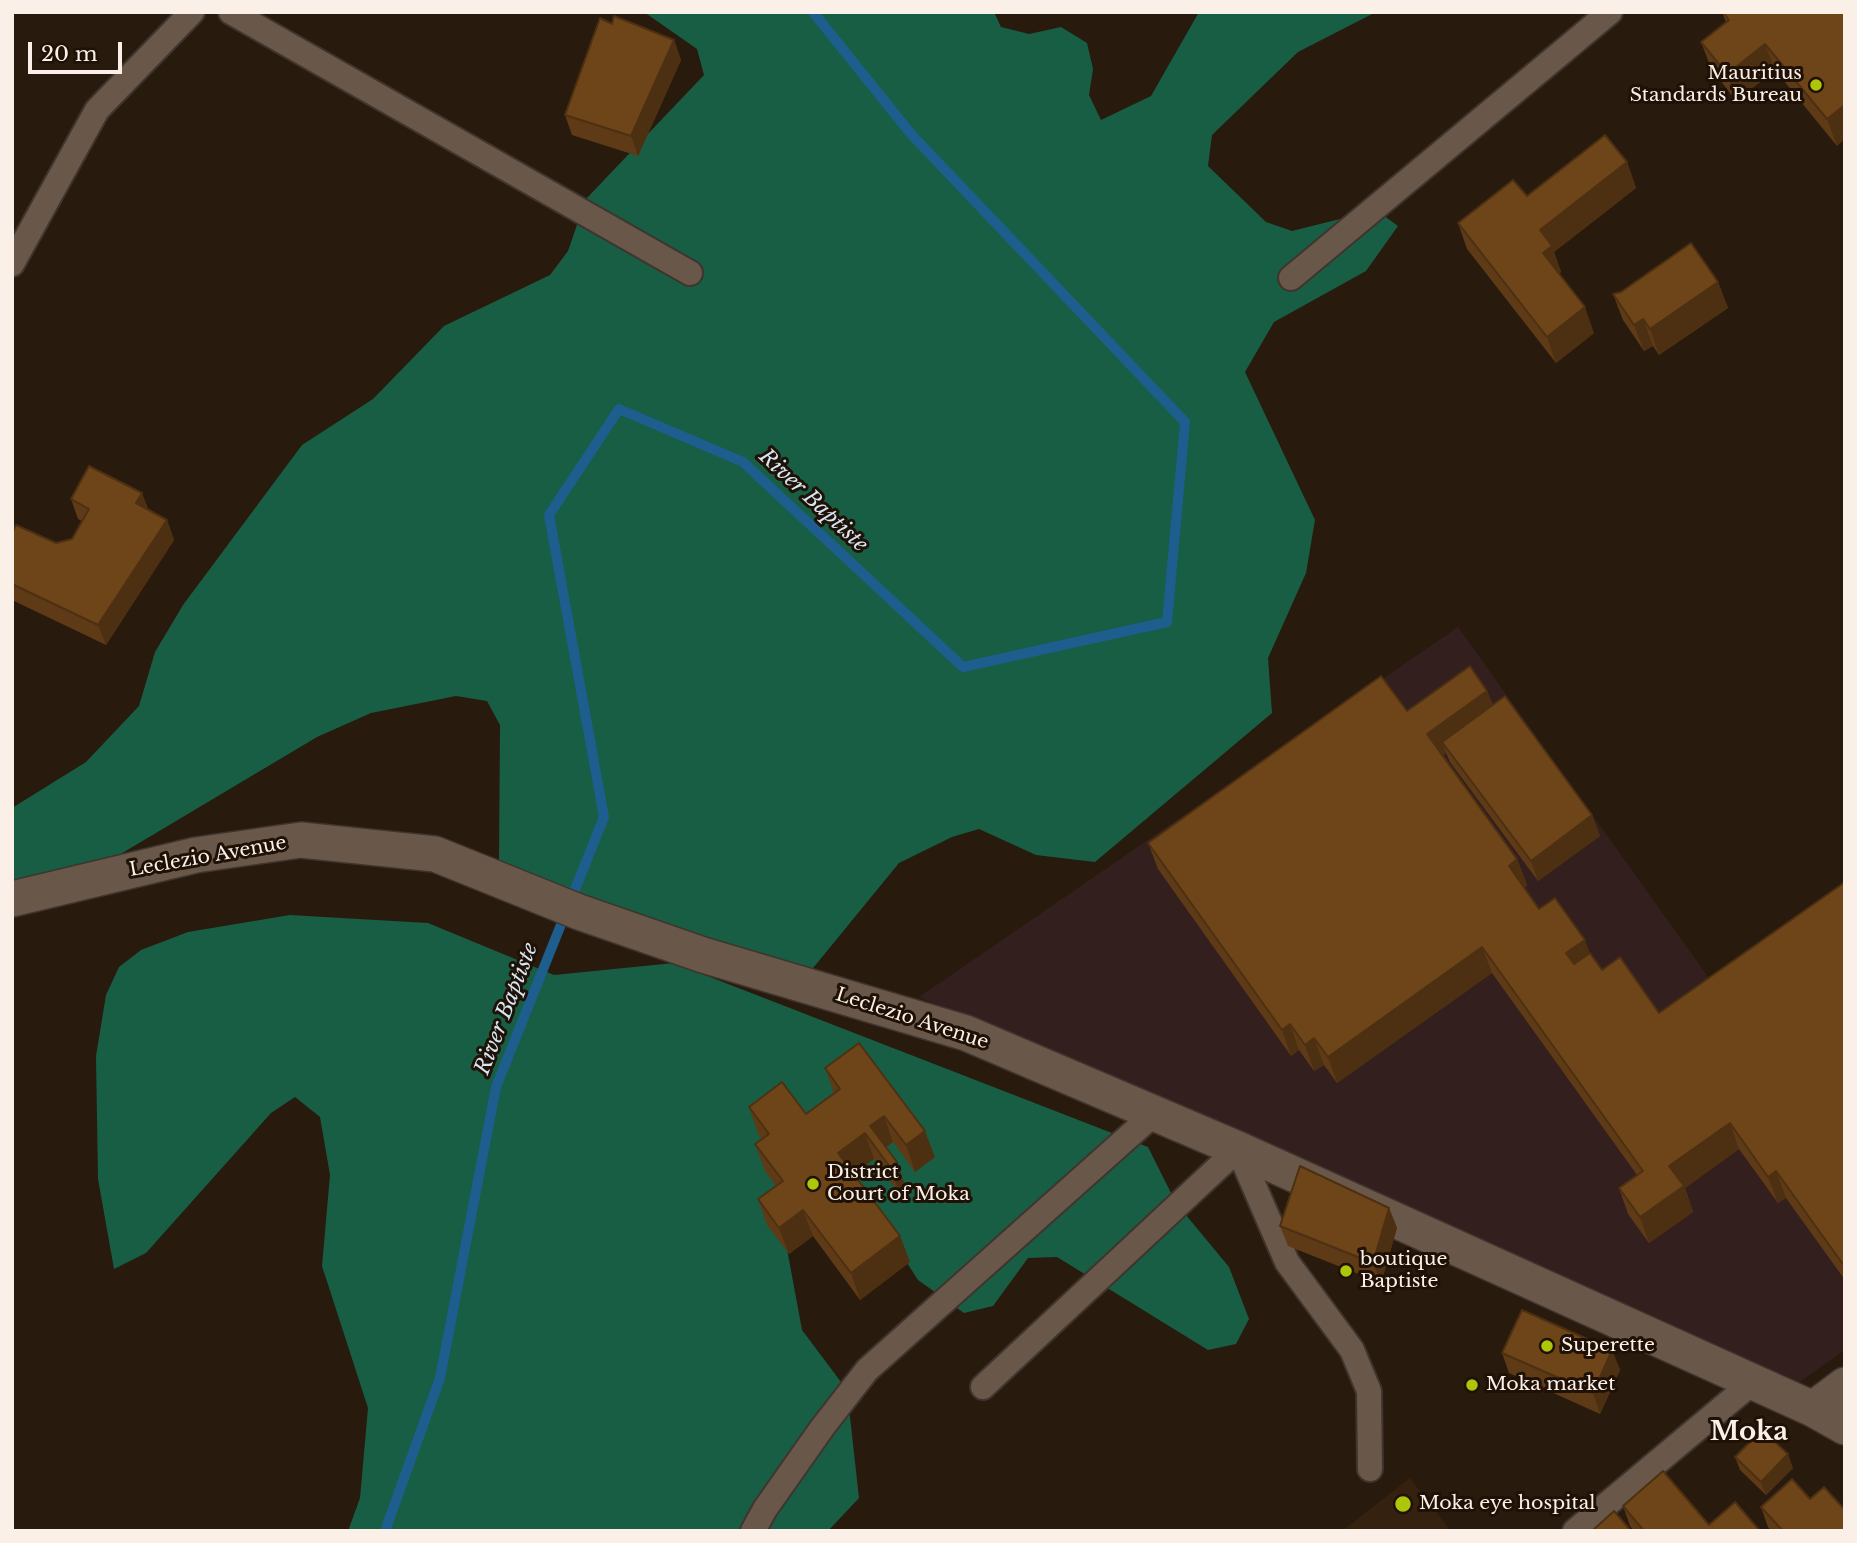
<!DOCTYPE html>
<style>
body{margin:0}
#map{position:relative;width:1857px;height:1543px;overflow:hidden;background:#281a0d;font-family:"Libre Baskerville",serif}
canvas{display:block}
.frame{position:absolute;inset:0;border:14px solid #faf0e7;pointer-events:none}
.scale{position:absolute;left:28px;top:42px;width:94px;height:32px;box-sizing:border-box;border:4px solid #faf0e7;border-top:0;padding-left:9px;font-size:21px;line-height:24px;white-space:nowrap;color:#faf0e7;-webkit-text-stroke:5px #1f1105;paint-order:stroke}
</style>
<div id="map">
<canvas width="1857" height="1543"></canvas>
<div class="frame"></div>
<div class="scale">20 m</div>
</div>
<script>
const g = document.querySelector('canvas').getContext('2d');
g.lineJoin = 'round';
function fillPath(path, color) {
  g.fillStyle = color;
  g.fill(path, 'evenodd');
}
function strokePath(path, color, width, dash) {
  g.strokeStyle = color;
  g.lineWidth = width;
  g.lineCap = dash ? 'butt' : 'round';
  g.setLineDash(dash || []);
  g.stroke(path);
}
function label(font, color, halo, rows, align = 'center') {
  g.font = font + ' "Libre Baskerville",serif';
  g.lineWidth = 6;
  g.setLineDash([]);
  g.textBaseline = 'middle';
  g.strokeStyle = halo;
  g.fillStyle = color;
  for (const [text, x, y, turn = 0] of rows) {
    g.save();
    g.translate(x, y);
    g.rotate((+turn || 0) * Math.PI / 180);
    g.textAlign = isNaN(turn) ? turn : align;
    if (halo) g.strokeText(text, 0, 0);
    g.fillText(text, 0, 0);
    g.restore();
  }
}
const industrial = new Path2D(`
 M1458,627L1711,981L1845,886V1350L1794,1386L919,997Z`);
const built = new Path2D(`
 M1410,1478L1451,1531H1342Z`);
const forest = new Path2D(`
 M644,12H994L1001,27L1029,34L1061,27L1087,43L1093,69L1089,95L1101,120L1151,96L1199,12H1376L1298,52L1212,135L1208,166L1266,222L1292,231L1376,210L1398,226L1366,271L1274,322L1245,372L1315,520L1306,573L1268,658L1272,713L1095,862L1036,855L979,829L952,837L899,863L800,984L499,862L500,725L487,701L456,696L371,713L317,737L20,914L12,915V808L86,762L139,706L155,652L183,605L302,445L373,399L444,326L550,275L568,251L586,199L704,75L697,49Z
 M290,915L428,923L554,975L674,963L1148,1147L1176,1203L1229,1267L1249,1319L1236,1344L1208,1350L1057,1257L1028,1258L993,1306L964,1313L918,1280L871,1207L787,1249L802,1330L847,1390L859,1498L828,1531H348L360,1498L368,1408L322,1266L330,1175L320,1117L295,1097L271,1113L146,1253L114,1269L98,1179L96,1056L106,995L119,967L141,950L188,932Z`);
const stream = new Path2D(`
 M385,1531L440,1378L496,1087L604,817L549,515L619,409L743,462L963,667L1167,622L1185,422L911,134L813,12`);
const street = new Path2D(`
 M231,12L690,273
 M12,264L97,110L192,12
 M1291,278L1610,12
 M983,1387L1238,1149L1287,1262L1352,1350L1369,1391L1370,1469
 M753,1531L765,1509L822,1428L867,1370L1155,1113
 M1575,1531L1753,1382`);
const secondary = new Path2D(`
 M12,899L196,855L301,840L435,854L579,912L703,955L966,1033L1238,1149L1813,1409L1845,1427
 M1813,1409L1845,1385`);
const wall = new Path2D(`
 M1722,12H1845L1837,146L1775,70L1736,101L1711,68L1701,42L1726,22Z
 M674,40L681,60L638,156L572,135L565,115Z
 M1627,162L1636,188L1554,252L1561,272L1559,274L1594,333L1556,363L1467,249L1458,223L1527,196Z
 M1718,282L1728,308L1659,355L1653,346L1644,351L1623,320L1613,294Z
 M71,499L148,509L167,520L174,540L106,645L12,600V533L56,543L72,539L82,521L78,519Z
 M1487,691L1493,705L1592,815L1600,836L1538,881L1450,762L1446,753L1443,755L1517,859L1527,885L1524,888L1539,909L1590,954L1602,970L1659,1013L1845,882V1280L1786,1198L1778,1203L1739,1149L1685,1188L1693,1212L1649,1243L1628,1214L1619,1188L1637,1175L1492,973L1337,1083L1324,1065L1314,1071L1299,1050L1291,1056L1158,869L1148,843L1407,711Z
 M825,1068L935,1157L915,1172L893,1142L886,1147L906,1188L900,1194L874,1159L854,1174L900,1236L910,1262L860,1300L813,1236L789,1254L767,1225L758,1199L776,1186L765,1171L755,1144L762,1139L758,1134L749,1107L806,1114L834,1093Z
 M1389,1208L1397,1228L1381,1283L1288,1246L1280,1226Z
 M1612,1350L1620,1370L1600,1414L1509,1373L1502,1353Z
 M1735,1457L1793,1468L1766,1495L1740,1470Z
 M1810,1499L1845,1531H1771L1768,1527L1761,1507Z
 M1623,1506L1709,1525L1760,1531H1634L1630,1526Z`);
const shadedWall = new Path2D(`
 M674,40L681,60L638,156L631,136Z
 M1765,44L1775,70L1736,101L1727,74Z
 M1845,105V139L1837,146L1827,119Z
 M1627,162L1636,188L1554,252L1561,272L1552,280L1543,253L1540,230Z
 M1718,282L1728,308L1659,355L1650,329Z
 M1585,307L1594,333L1556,363L1547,337Z
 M1643,319L1653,346L1644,351L1634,325Z
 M142,493L150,513L136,503Z
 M167,520L174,540L106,645L98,625Z
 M1487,691L1497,717L1442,742L1446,753L1437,760L1427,734Z
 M1592,815L1600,836L1538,881L1531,861Z
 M1517,859L1527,885L1518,892L1509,866Z
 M1585,940L1595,966L1576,979L1566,953Z
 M1482,947L1492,973L1337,1083L1328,1057Z
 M1290,1024L1299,1050L1291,1056L1282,1030Z
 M1314,1038L1324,1065L1314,1071L1305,1045Z
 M884,1116L893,1142L880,1152L870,1126Z
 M1730,1123L1739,1149L1685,1188L1693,1212L1649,1243L1640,1217L1669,1166Z
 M925,1131L935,1157L915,1172L906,1145Z
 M865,1133L874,1159L848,1179L838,1153Z
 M897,1162L906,1188L900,1194L890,1167Z
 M1776,1171L1786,1198L1778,1203L1768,1177Z
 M1389,1208L1397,1228L1381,1283L1373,1263Z
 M803,1210L813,1236L789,1254L779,1228Z
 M900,1236L910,1262L860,1300L851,1273Z
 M1612,1350L1620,1370L1600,1414L1593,1393Z
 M1788,1454L1793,1468L1766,1495L1761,1482Z`);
const building = new Path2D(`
 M1723,12H1845V105L1827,119L1765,44L1727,74L1701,42L1729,20Z
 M614,16L674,40L631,136L565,115L600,18L612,24Z
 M1605,135L1627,162L1540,230L1552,246L1543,253L1585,307L1547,337L1458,223L1513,180L1527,196Z
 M1691,243L1718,282L1650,329L1643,319L1634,325L1613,294L1621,292Z
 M89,466L142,493L136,503L167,520L98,625L12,584V533L16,525L56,543L72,539L89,509L71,499Z
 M1470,666L1487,691L1427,734L1517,859L1509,866L1539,909L1555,898L1585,940L1566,953L1574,964L1590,953L1602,970L1620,957L1659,1013L1845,882V1267L1776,1171L1768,1177L1730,1123L1669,1166L1684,1186L1640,1217L1619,1188L1643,1171L1482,947L1328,1057L1314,1038L1305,1045L1290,1024L1282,1030L1148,843L1381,676L1407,711Z
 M1505,696L1592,815L1531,861L1442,742Z
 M859,1043L925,1131L906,1145L884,1116L870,1126L897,1162L890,1167L865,1133L838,1153L900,1236L851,1273L803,1210L779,1228L758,1199L783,1181L755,1144L769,1134L749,1107L782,1082L806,1114L840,1089L825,1068Z
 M1300,1166L1389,1208L1373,1263L1280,1226Z
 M1522,1310L1612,1350L1593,1393L1502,1353Z
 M1762,1430L1788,1454L1761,1482L1735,1457Z
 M1663,1471L1709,1525L1735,1502L1760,1531H1644L1623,1506Z
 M1792,1479L1810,1499L1824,1487L1845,1510V1531H1783L1761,1507Z
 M1614,1511L1631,1531H1592Z`);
const markers = [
 [1816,85,7,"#aec60a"],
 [813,1184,7,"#aec60a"],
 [1346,1271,7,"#aec60a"],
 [1547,1346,7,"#aec60a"],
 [1472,1385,7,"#aec60a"],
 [1403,1504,9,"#aec60a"]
];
const poiNames = [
 ["Mauritius",1802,74,"right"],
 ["Standards Bureau",1802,96,"right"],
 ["District",827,1173],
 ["Court of Moka",827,1195],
 ["boutique",1360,1260],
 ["Baptiste",1360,1282],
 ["Superette",1561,1346],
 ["Moka market",1486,1385],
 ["Moka eye hospital",1419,1504]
];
const streetNames = [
 ["Leclezio Avenue",208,857,-10],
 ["Leclezio Avenue",912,1019,18]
];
const waterNames = [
 ["River Baptiste",813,501,43],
 ["River Baptiste",507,1009,-69]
];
const districtNames = [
 ["Moka",1749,1433]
];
fillPath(industrial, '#321f1e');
fillPath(built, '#34210f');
fillPath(forest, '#185e44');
strokePath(stream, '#1d5e8e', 10);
strokePath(street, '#3f342e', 28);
strokePath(secondary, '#3f342e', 38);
strokePath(street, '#695849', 24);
strokePath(secondary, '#695849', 35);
fillPath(wall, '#5f3a16');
fillPath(shadedWall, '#4d3012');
fillPath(building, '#6e4419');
strokePath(building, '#4d3012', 2);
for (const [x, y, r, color] of markers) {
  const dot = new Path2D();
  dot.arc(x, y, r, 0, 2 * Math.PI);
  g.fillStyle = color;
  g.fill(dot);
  strokePath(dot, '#1f1105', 2.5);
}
label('19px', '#faf0e7', '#1f1105', poiNames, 'left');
label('19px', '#faf0e7', '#1f1105', streetNames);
label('italic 21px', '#d6e6f5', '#1f1105', waterNames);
label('bold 26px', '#faf0e7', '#1f1105', districtNames);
</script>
